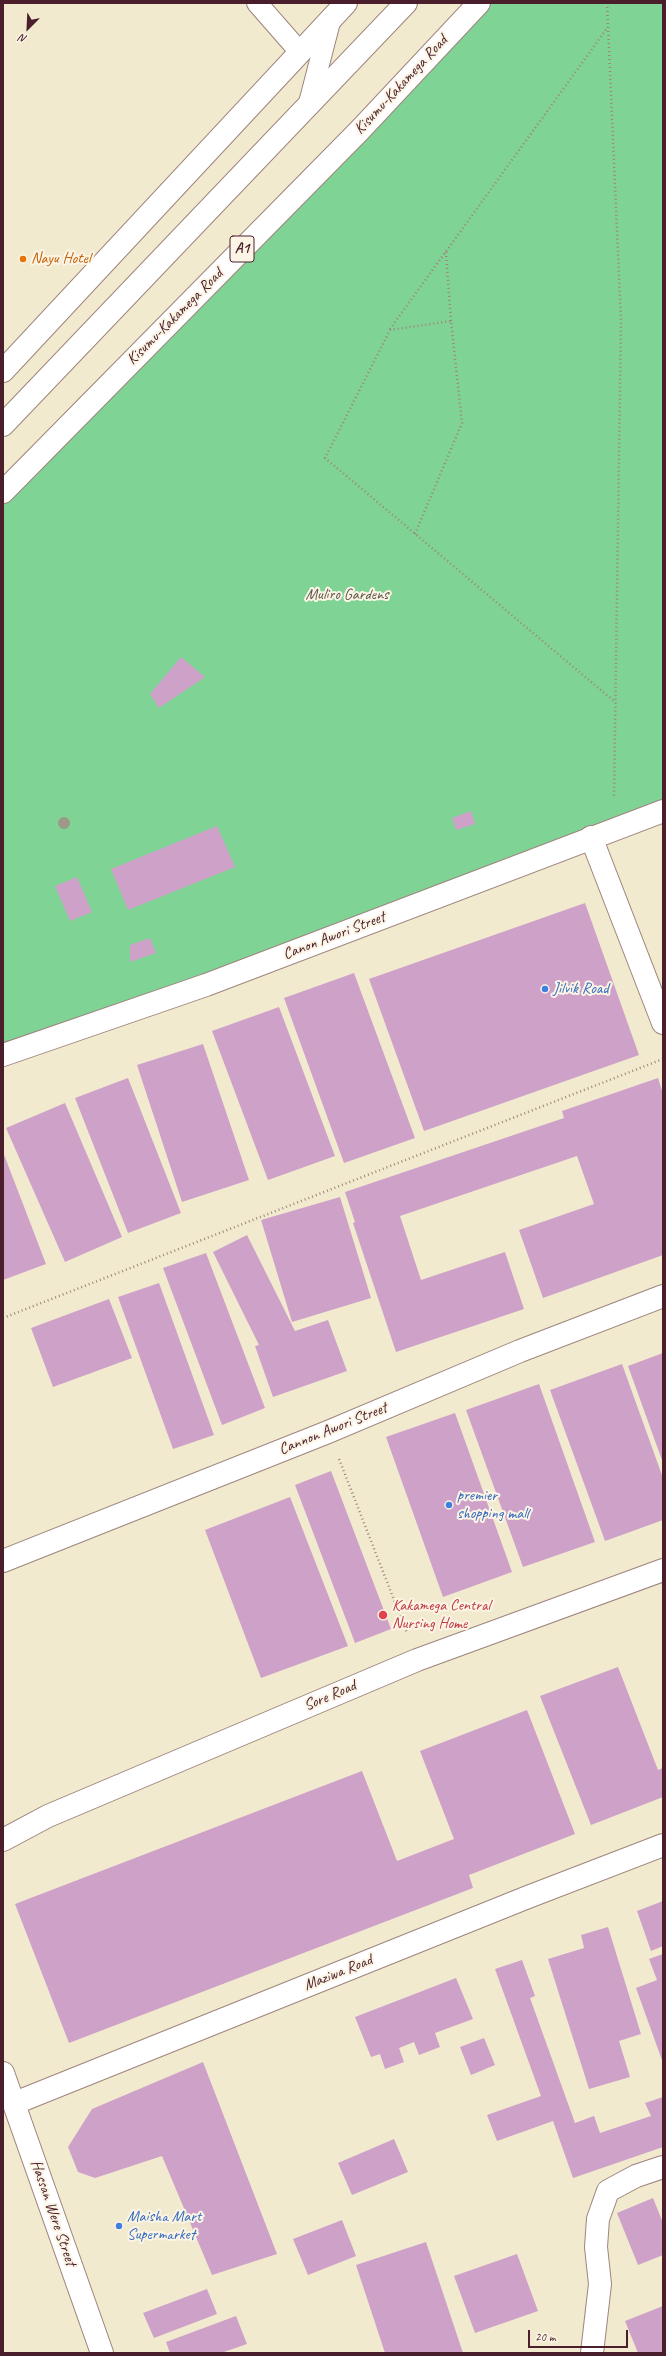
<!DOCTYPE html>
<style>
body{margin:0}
#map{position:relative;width:666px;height:2356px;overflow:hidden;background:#f2eacf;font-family:Caveat,sans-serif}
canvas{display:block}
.frame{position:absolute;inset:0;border:4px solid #4a1f2b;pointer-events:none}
.north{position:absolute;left:8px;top:8px;width:40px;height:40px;-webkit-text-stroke:3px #fcf5e5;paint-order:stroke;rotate:204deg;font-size:11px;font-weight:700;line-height:16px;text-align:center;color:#4a1f2b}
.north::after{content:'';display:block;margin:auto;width:14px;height:18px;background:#4a1f2b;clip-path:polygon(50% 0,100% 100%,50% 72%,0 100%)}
.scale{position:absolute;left:528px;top:2330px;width:100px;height:18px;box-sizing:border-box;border:2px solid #4a1f2b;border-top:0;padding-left:5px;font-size:12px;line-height:14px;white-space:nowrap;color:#4a1f2b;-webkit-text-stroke:3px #fcf5e5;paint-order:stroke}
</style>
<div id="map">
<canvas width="666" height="2356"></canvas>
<div class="frame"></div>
<div class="north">N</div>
<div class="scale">20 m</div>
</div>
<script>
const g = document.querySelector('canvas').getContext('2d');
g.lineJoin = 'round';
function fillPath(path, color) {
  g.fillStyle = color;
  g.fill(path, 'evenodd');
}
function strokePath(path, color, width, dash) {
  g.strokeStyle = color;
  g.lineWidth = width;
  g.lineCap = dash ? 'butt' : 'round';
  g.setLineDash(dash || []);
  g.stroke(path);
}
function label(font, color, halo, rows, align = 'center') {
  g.font = font + ' Caveat,sans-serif';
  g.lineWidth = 4;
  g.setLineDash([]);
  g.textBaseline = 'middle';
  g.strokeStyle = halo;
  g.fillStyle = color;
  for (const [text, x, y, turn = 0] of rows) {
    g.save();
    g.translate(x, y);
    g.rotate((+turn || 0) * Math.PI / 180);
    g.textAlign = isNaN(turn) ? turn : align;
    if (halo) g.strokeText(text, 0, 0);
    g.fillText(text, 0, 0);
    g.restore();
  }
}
const green = new Path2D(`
 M478,3H663V813L3,1058V497Z`);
const building = new Path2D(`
 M181,657L205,677L159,708L150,694Z
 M471,811L475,824L456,830L452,818Z
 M217,826L235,867L128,910L111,869Z
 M77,877L92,912L70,921L55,886Z
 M585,903L639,1055L424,1131L369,979Z
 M150,938L156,953L130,962V945Z
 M354,973L415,1138L344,1163L284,998Z
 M279,1007L335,1156L268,1180L212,1031Z
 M203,1044L249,1180L182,1202L137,1065Z
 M128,1078L181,1213L128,1233L75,1098Z
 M658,1078L663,1094V1255L543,1298L519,1230L594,1204L577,1156L400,1216L421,1280L505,1252L524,1309L396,1352L353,1223L355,1222L345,1192L564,1118L562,1111Z
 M65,1103L122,1237L65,1262L6,1128Z
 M3,1152L46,1264L3,1280Z
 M340,1197L371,1298L292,1322L261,1220Z
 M247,1235L295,1331L328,1320L347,1371L273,1397L255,1346L259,1345L213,1252Z
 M206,1253L265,1408L222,1425L163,1268Z
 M159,1283L214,1435L173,1449L118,1297Z
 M109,1299L132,1358L53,1387L31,1328Z
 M663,1353V1463L628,1366Z
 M622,1364L663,1478V1520L605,1541L550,1390Z
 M539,1384L595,1542L523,1567L466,1410Z
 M455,1413L512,1572L443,1597L386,1437Z
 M331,1471L391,1629L355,1643L295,1485Z
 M290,1497L348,1646L261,1678L205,1530Z
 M618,1667L658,1770L663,1768V1797L591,1825L540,1696Z
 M527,1710L575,1834L469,1875L473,1888L69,2043L15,1904L362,1771L397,1861L454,1839L420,1751Z
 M663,1901V1946L651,1951L637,1911Z
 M608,1927L641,2034L619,2041L630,2077L589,2089L548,1959L584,1948L581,1935Z
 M663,1954V2063L636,1988L657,1980L649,1959Z
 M522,1960L535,1996L530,1998L575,2123L594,2116L600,2133L651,2116L645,2103L663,2097V2147L573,2178L553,2121L497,2141L487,2115L541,2096L495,1969Z
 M456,1978L473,2019L435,2033L440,2047L419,2055L414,2042L399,2048L404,2062L385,2069L380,2054L371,2057L355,2017Z
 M484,2038L495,2065L471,2075L460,2047Z
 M203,2062L277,2254L212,2275L162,2156L95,2178L78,2172L68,2147L92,2109Z
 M394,2139L408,2172L352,2195L338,2163Z
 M653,2198L663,2223V2255L638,2265L617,2213Z
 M342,2220L356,2256L308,2275L293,2239Z
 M426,2242L463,2353H385L356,2265Z
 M517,2254L538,2311L475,2333L454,2276Z
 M207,2289L217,2314L154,2338L143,2313Z
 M663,2306V2353H638L625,2321Z
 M236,2316L247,2344L221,2353H170L166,2342Z`);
const path = new Path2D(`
 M607,3L621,321L614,798
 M446,252L451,321
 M390,329L608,27
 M415,534L462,423L451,321L390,330L325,458L615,702
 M3,1318L663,1059
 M339,1459L407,1633`);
const service = new Path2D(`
 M257,3L299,51
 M309,103L331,18`);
const minor = new Path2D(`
 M3,371L346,3
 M591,837L663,1023
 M3,1561L328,1432L520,1351L663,1296
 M3,1840L48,1816L417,1660L663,1570
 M3,2073L102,2353
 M15,2103L528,1897L663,1845
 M592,2353L600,2284L596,2247L598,2219L608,2191L636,2176L663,2167`);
const primary = new Path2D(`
 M3,1055L206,985L663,811`);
const trunk = new Path2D(`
 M3,425L406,3
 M3,492L360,130L479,3`);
const trees = [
 [64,823]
];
const markers = [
 [23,259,4,"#e8710a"],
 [545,989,4,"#3f7fe0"],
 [449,1505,4,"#3f7fe0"],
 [383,1615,5,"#e0444e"],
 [119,2226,4,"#3f7fe0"]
];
const shields = [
 [242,249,24]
];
const shieldNames = [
 ["A1",242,249]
];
const streetNames = [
 ["Kisumu-Kakamega Road",401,85,-47],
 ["Kisumu-Kakamega Road",175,317,-45],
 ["Canon Awori Street",334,936,-21],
 ["Cannon Awori Street",333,1429,-22],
 ["Sore Road",330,1696,-23],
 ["Maziwa Road",338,1973,-22],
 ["Hassan Were Street",53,2213,71]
];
const foodNames = [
 ["Nayu Hotel",31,259]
];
const parkNames = [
 ["Muliro Gardens",347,595]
];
const shopNames = [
 ["Jilvik Road",553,989],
 ["premier",457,1496],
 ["shopping mall",457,1514],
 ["Maisha Mart",127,2217],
 ["Supermarket",127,2235]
];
const healthNames = [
 ["Kakamega Central",392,1606],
 ["Nursing Home",392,1624]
];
fillPath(green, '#7fd395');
fillPath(building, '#cea1c9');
strokePath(service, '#9e847d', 22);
strokePath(minor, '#9e847d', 24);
strokePath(primary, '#9e847d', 24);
strokePath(trunk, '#9e847d', 24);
strokePath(path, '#9e847d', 2.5, [1, 3]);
strokePath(service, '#fff', 20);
strokePath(minor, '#fff', 22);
strokePath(primary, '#fff', 22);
strokePath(trunk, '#fff', 22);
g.fillStyle = '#9e9886';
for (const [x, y] of trees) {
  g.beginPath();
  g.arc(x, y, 6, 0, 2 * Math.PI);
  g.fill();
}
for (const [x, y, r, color] of markers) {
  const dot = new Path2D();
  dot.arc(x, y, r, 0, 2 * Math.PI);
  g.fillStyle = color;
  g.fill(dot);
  strokePath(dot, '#fcf5e5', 1.5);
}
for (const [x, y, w] of shields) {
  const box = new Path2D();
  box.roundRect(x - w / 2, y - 13, w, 26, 3);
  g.fillStyle = '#fcf5e5';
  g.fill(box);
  strokePath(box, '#4a1f2b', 1);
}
label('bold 15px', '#4a1f2b', null, shieldNames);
label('16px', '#4a1f2b', '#fcf5e5', streetNames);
label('16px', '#c56008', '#fcf5e5', foodNames, 'left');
label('16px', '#5a554b', '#fcf5e5', parkNames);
label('16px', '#366cbe', '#fcf5e5', shopNames, 'left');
label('16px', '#be3a42', '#fcf5e5', healthNames, 'left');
</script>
